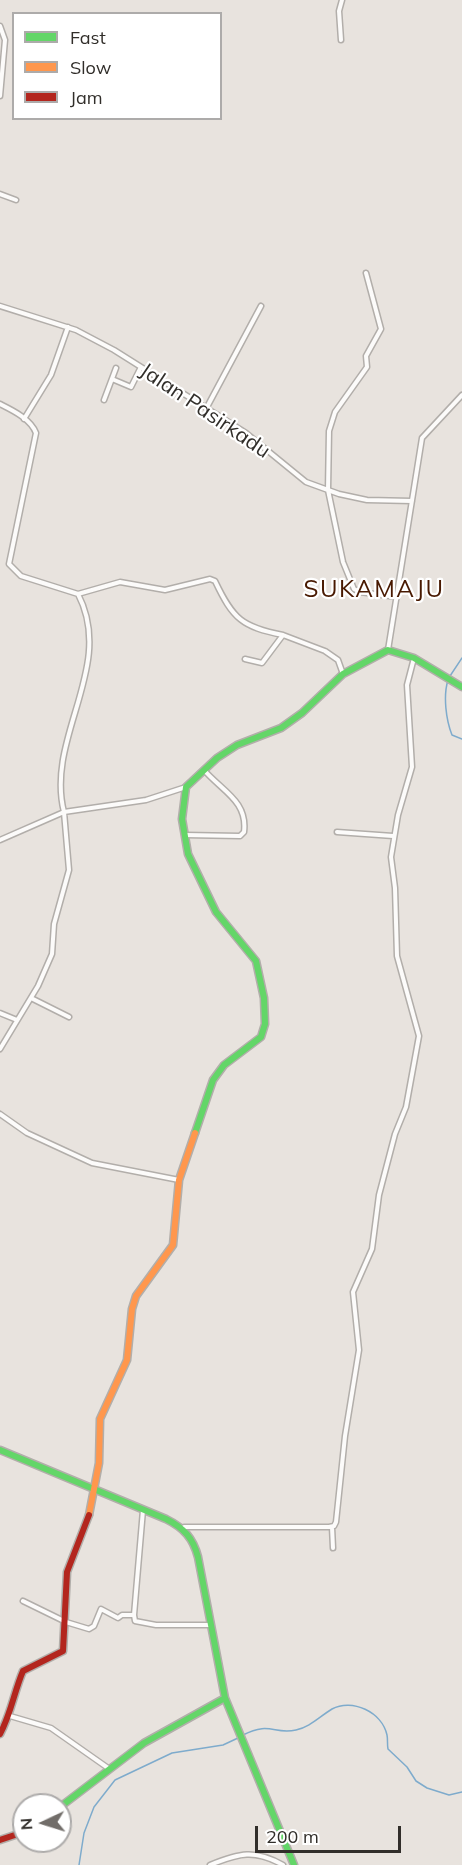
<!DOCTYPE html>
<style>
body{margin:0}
#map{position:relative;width:462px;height:1865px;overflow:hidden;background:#e8e3de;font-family:Mulish,sans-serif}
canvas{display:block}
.legend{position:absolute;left:12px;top:12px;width:210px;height:108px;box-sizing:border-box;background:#fff;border:2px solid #adabaa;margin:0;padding:8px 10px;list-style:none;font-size:18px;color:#312e2a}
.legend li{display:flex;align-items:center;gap:12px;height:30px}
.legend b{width:30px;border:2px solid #adabaa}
.north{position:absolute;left:12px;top:1793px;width:60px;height:60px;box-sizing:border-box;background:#fff;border:2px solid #adabaa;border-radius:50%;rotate:266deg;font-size:16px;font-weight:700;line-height:24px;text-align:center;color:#312e2a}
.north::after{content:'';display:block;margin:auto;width:21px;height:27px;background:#716d69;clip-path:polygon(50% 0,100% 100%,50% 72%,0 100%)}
.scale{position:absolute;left:255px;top:1826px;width:146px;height:27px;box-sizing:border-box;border:3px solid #312e2a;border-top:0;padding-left:8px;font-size:18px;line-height:21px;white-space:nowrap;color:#312e2a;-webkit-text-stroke:4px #fff;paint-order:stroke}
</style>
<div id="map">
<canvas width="462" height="1865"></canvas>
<ul class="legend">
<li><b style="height:8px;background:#63d668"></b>Fast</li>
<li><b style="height:8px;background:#ff974d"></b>Slow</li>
<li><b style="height:8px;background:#b3261e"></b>Jam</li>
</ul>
<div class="north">N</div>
<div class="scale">200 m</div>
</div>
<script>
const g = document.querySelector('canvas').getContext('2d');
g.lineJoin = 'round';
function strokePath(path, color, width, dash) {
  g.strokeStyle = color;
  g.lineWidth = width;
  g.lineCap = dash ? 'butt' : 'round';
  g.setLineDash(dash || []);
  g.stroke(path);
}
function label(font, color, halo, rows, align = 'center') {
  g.font = font + ' Mulish,sans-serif';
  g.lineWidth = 4.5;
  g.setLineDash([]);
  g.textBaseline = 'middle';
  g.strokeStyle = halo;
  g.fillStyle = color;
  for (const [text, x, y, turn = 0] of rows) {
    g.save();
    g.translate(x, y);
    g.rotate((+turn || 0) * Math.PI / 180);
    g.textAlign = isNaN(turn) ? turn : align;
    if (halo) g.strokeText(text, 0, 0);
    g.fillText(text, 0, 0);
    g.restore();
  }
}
const stream = new Path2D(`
 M450,676L462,658
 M448,680C443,696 446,720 452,735L462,739
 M243,1735C270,1721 274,1735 296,1730C310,1727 319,1717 332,1709C352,1698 382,1712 387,1735C388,1740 387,1744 388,1749L407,1767L416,1781L427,1788L449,1795L462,1792
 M79,1865L84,1833L94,1807L115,1780L172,1753L223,1745L238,1738`);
const street = new Path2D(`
 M0,26L5,40L0,96
 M341,40L339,11L342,0
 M0,194L16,200
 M366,273L381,329L366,356L367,367L335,412L329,431L328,490L343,562L354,589L360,592L397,597
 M0,306L76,330L114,350L246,433L306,482L339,494L367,500L412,501
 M112,379L131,387L141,367
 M104,400L116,368
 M0,404C12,410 31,419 36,433L9,564L21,576L78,594C116,667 45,737 64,812L146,800L186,787
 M207,407L261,306
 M24,419L51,375L68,327
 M78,594L120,582L165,590L210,579L215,581C233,619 242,627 283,635
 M388,650L422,438L462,395
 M245,659L262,663L283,635L325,651L338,660L343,674
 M337,832L393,836
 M185,835L240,836L244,832C248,801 222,791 204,770
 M0,840L64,812L69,870L54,924L52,954L38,986L0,1049
 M31,998L69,1017
 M0,1013L17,1020
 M0,1114L27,1133L92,1163L179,1180
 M143,1510L134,1615L135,1621L156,1625H209
 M184,1527H329L334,1526L336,1522L345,1436L359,1350L353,1292L372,1249L379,1195L395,1134L406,1107L419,1036L397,956L395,888L391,857L398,815L412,767L407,685L414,658
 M332,1527L333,1548
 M23,1601L66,1622L89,1629L94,1626L101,1609L118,1618L122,1615H134
 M10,1716L51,1728L108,1768
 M210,1865C239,1853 255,1849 283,1865`);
const fast = new Path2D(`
 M195,1133L213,1080L224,1065L261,1037L265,1024L264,998L256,961L216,912L188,854L182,819L186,787L217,758L237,745L281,728L302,713L343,674L388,650L414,658L462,687
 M0,1450L166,1519C184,1528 193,1538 198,1557L225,1698L294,1865
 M60,1807L144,1743L225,1698`);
const slow = new Path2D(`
 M89,1515L99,1463L100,1419L127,1360L132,1309L136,1296L173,1245L179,1180L195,1133`);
const jam = new Path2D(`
 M0,1734C11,1714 14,1692 23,1671L63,1651L67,1572L89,1515
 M0,1840L24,1832`);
const streetNames = [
 ["Jalan Pasirkadu",205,411,34]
];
const quarterNames = [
 ["SUKAMAJU",374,590]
];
strokePath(stream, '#7eabcc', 1.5);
strokePath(street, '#b2aeaa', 7);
strokePath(fast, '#b2aeaa', 9);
strokePath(slow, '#b2aeaa', 9);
strokePath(jam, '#b2aeaa', 9);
strokePath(street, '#fcfbfa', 4);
strokePath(fast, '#63d668', 6);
strokePath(slow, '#ff974d', 6);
strokePath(jam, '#b3261e', 6);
label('21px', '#312e2a', '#fff', streetNames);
g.letterSpacing = '1.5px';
label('24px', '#481901', '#fff', quarterNames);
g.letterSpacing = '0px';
</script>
